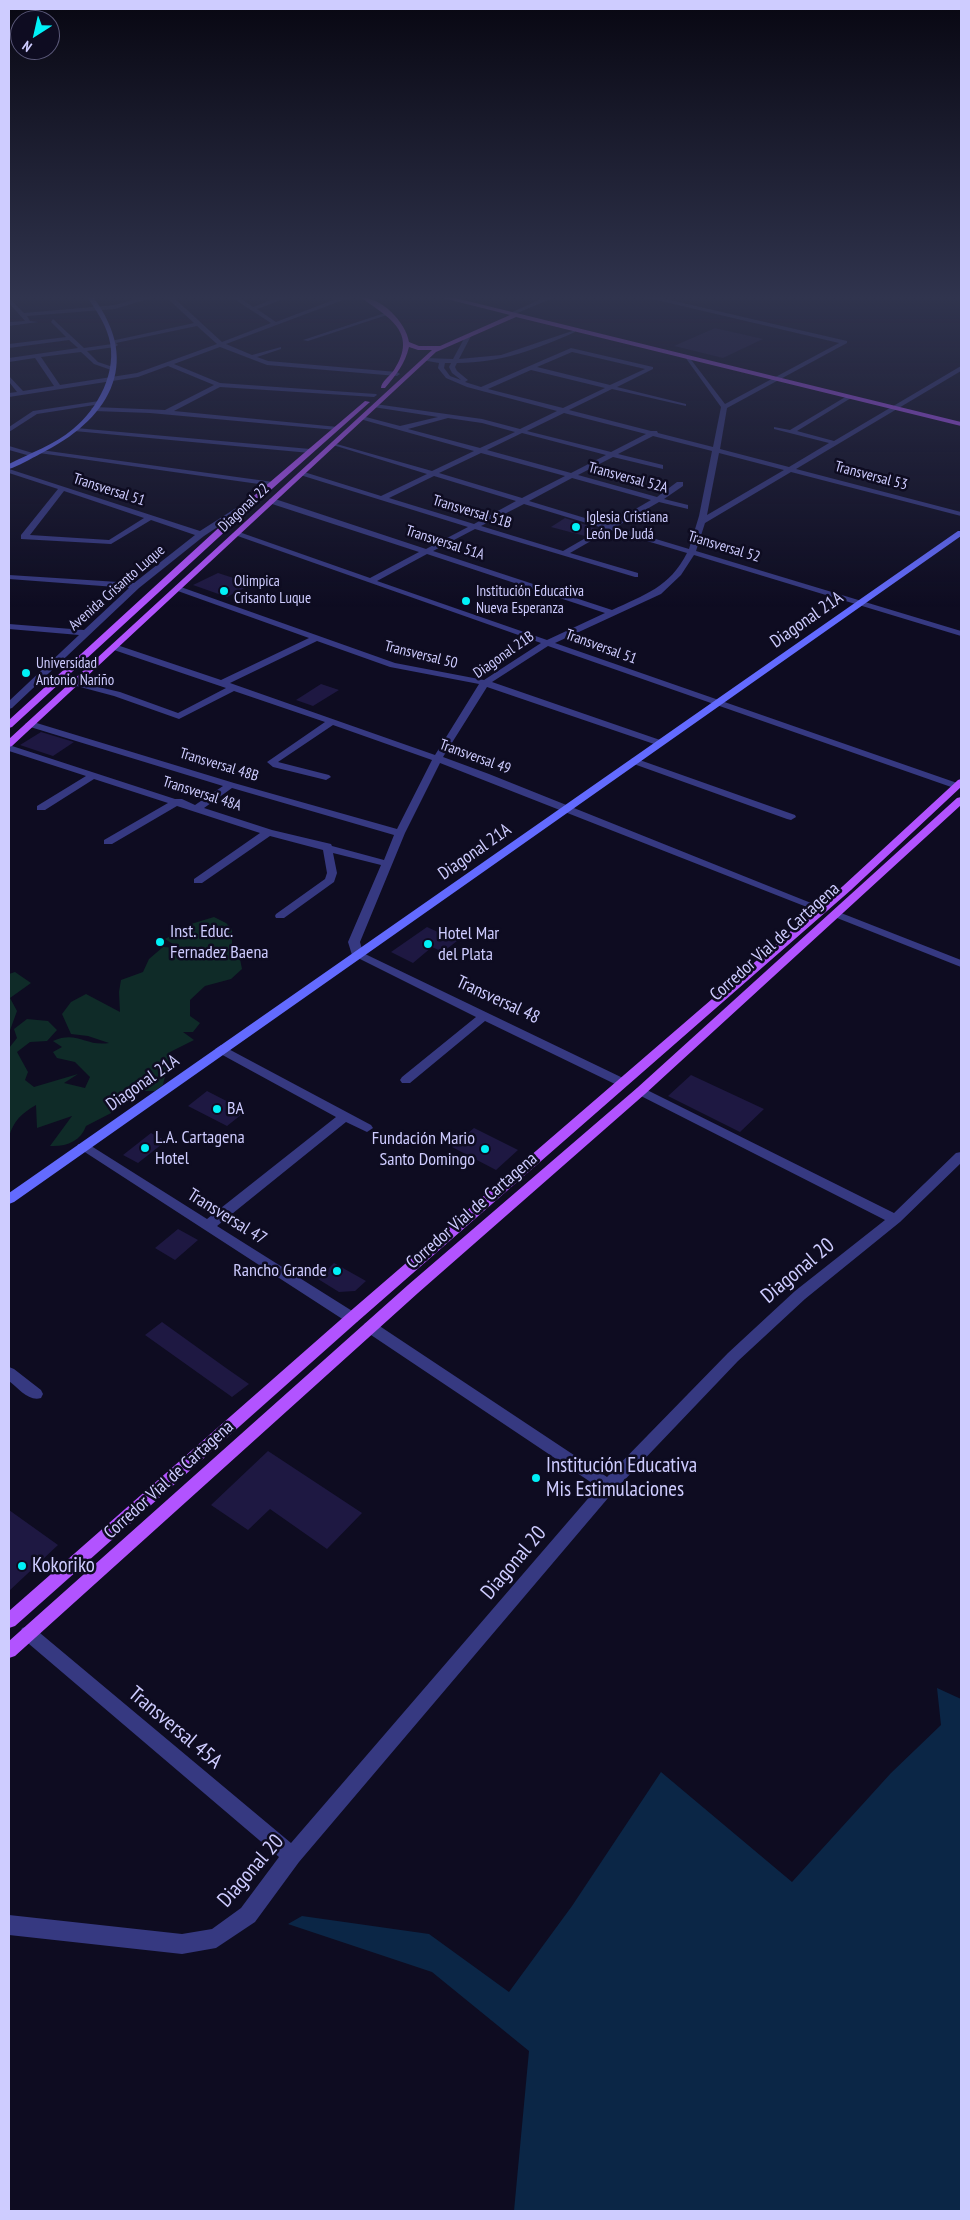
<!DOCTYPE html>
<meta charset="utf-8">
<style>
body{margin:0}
#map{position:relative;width:970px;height:2220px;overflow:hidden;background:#0e0c21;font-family:"PT Sans Narrow",sans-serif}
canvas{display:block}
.frame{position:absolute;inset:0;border:10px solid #ceccff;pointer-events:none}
.north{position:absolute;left:10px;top:10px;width:50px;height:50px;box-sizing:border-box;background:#0e0c21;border:1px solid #5b597a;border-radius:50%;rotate:215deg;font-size:14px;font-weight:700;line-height:20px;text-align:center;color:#ceccff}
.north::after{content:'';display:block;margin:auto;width:18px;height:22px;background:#00f1f7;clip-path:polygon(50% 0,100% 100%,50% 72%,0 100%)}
</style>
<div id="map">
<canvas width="970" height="2220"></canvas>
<div class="frame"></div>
<div class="north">N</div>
</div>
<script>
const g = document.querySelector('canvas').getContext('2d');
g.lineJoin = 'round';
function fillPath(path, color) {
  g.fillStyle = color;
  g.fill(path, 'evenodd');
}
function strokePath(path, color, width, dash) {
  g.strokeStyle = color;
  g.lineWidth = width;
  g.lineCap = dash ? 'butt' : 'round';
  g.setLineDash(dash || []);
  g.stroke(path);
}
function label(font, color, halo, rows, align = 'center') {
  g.font = font + ' "PT Sans Narrow",sans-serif';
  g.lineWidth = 5;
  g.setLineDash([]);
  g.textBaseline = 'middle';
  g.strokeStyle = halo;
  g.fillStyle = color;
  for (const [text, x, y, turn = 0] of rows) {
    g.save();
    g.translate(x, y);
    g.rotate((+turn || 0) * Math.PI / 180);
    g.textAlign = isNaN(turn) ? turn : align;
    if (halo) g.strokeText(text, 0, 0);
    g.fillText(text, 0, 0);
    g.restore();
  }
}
const green = new Path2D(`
 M214,917L226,923L232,929V949L240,959L242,969L231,979L205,986L190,1000V1016L200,1023L193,1032H183L194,1040L170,1052C171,1064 165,1073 163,1085L155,1091H143L142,1082L125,1092L129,1102L115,1111L86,1126C81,1141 66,1147 50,1146L72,1116L37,1128L36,1105C22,1113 13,1121 9,1137V1048L17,1038L14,1029L27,1019L48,1021L57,1030L47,1041L30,1042L17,1052L28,1072L25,1080L34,1087L78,1074L64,1083L85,1088L90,1077L75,1062L57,1058L53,1052L62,1047L53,1041C77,1030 86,1047 109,1043L88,1036L71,1034L62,1014L71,1002L86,994L120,1012L119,992L121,980L143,972L149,959L163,947L179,948L165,939L191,924Z
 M15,972L31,983L10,998L17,1011L9,1033V974Z`);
const water = new Path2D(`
 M937,1688L961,1699V2211H514L529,2051L432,1972L288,1924L302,1916L429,1934L509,1992L572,1906L661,1772L792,1882L891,1773L941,1725Z`);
const building = new Path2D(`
 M715,328L763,339L723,358L674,346Z
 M565,518L598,529L585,536L551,527Z
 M218,573L252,584L227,597L193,585Z
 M321,684L339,690L313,706L296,700Z
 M41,732L74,742L53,756L20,745Z
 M427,927L457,941L443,952L432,947L413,963L391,952Z
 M691,1075L764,1109L740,1132L668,1096Z
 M207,1091L246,1111L227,1126L188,1106Z
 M474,1128L518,1150L496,1170L452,1147Z
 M151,1133L166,1141L138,1163L123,1155Z
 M178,1229L198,1240L175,1260L155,1248Z
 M334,1263L366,1281L355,1291L339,1292L318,1279Z
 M162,1322L226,1368L249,1384L232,1397L145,1335Z
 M268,1451L362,1513L327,1549L270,1509L248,1530L211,1505Z
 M9,1510L58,1545L9,1591Z`);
const street = new Path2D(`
 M143,297H154L115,309L27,316L30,321L38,322L9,326V322L25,321L9,303V298L24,313L115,305Z
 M166,297H173L222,342L271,323L231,297H239L253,307L279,297H289L257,309L276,322L341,297H351L226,344L252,355L281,347V349L257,357L268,361L397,372L400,374L397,376L267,365L220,347L174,364L220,383L376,394L377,395L374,397L220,387L174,411L338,427V429L336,430L150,413L94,411L91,409L94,407L165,410L214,385L168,366L138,377L9,397V393L17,392L9,382V376L23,391L54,386L35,358L9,362V358L78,348L69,340L9,348V344L66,337L51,322L53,319L84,348L112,344L111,341L194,323ZM197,326L217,344L137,373L60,385L41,357L81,352L94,364L114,371L116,368L98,362L87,351L115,347L118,345L116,343Z
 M546,297H555L515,314L510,313Z
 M644,297H657L847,341V343L727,408L720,449L789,467L829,443L774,429V427L790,430L847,396H851V398L797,431L834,441L961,366V371L796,469L961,512V516L791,472L705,523L696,551L961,631V636L694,555L681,575L661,594L555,643L960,784L961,787L954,788L548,646L492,682L663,741V745H657L487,687L443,757L489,774L826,909L821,912L817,911L440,763L405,833L360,942L363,953L625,1079L627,1082L621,1086L617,1085L485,1021L410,1083H402L400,1080L402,1077L476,1017L352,955L348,942L381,865L333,853L337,873L334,882L284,918H276L275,916L276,914L325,879L327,873L323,850L270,836L202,883H194V879L260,833L177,806L112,844H104V840L168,803L94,779L45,810H37V806L86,776L9,751V745L175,799H182L195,805L223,786L27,726L25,724L30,721L234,783L397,829L432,760L333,725L278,762L329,775L331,777L326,780L273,767L267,762L325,722L234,691L179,719L114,696L69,684L73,681L120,692L178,713L226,688L111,649V645H117L221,680L309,638L175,590V586H178L395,663L484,680L541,643L232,534L239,532L370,578L419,552L269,503V499H275L426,549L468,527L297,474L304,472L381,496L427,474L333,445V443L432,471L474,451L360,419V417L362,416L400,426L438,417L373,407L372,406L375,404L482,419L520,429L557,411L467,387L446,378L438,368L439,363L422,360L425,358L453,359L466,335L471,336L459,359L501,355L575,330V332C537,349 500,363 457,363L455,367L457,371L468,380L465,382L481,387L571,348L653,367V369L617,387L686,404V406L612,389L569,410L651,431H657L658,433L713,447L721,407L685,357H689L725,404L839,343ZM572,352L645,369L610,385L537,367ZM445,363H451L449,367L452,373L461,380L450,376L444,368ZM531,370L605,388L563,408L488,389ZM564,413L646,434L611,452L527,431ZM448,418L482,423L515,432L480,448L408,429ZM522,433L606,455L571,473L487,450ZM653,436L712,451L699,516L689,549L616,527L659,502L688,509V505L664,499L683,486V482H677L657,497L578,475L613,457L663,469V465L618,454ZM481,453L565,476L522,498L439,473ZM719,453L784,470L707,515ZM434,476L516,501L474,524L389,498ZM572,478L651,500L608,525L529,501ZM524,504L603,528L563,551L481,526ZM475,529L635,577H638V573L570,553L610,530L687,553C670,587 644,595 612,610L433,551ZM427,554L605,613L547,640L377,581ZM317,641L390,667L479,684L435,755L230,683ZM232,788L394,835L384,860L332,846L331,844L272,830L204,808Z
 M388,312L393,313L308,341L303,340Z
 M99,401L101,402V404L37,414L9,432V427L33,411Z
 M76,428L310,449L314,451L310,453L74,431L73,430Z
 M9,446L36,454L38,455L34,457L9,450Z
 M41,450L273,482L277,484L273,486L39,453L37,452Z
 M9,469L200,531L247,501L254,503L204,536L139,588L12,708L9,709V701L79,635L9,629V624L84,630L129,588L9,579V575L134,583L195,535L151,520L111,544L21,539V535L58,489L9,473ZM64,491L144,518L109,540L30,535Z
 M634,758L795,815L796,817L791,820L787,819L631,763V759Z
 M836,911L961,960V967L832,916L831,914L832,912Z
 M221,1045L371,1125L373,1128L367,1132L346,1122L217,1226L357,1314L359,1318L357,1322H347L77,1147L78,1144H88L207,1219L336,1117L217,1052L215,1049Z
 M641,1087L894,1213L956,1153L961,1152V1163L900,1222L805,1299L738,1361L614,1491L299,1862L255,1922L216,1948L182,1954L9,1935V1915L182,1934L212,1929L241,1908L279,1857L22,1638L20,1633L22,1628L28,1626L34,1628L291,1843L598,1487L365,1331L363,1327L365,1323L370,1322L375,1323L607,1477L728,1353L795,1291L885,1220L637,1094L635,1091L637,1088Z
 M9,1367L14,1369L41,1390L43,1394L41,1398C29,1402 18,1388 9,1381Z`);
const secondary = new Path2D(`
 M87,297H93C144,365 107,421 40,454C30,459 19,466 9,469V464C30,453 54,445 73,429C98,409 118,371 109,338C105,323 96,310 87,297Z
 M958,531H961V536L14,1202L9,1204V1193Z`);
const primary = new Path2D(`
 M360,297C381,297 406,322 409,342L419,346H440L510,315L439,297H451L961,422V426L516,317L436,352L12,746L9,747V739L432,350H418L409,347C405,364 396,375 385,388H381C381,382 390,376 394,370C419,332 388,317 360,297Z
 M365,401L370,402L255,504L12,727L9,728V720L249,500Z
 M961,779V787L851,890L357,1322L15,1626L9,1628V1611L347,1314L843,886L958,780Z
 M961,797V805L645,1094L418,1293L15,1656L9,1658V1641L408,1285L637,1088L957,798Z`);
const markers = [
 [576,527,5,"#00f1f7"],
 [224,591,5,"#00f1f7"],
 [466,601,5,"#00f1f7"],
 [26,673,5,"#00f1f7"],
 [160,942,5,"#00f1f7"],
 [428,944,5,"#00f1f7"],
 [217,1109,5,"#00f1f7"],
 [145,1148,5,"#00f1f7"],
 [485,1149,5,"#00f1f7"],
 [337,1271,5,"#00f1f7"],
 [536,1478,5,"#00f1f7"],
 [22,1566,5,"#00f1f7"]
];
const farStreetnames = [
 ["Transversal 53",871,476,15],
 ["Transversal 52A",628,478,15],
 ["Transversal 51",109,490,18],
 ["Diagonal 22",244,508,-43],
 ["Transversal 51B",472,512,17],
 ["Transversal 51A",445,543,18],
 ["Transversal 52",724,547,17],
 ["Avenida Crisanto Luque",117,588,-41],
 ["Transversal 51",601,647,20],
 ["Transversal 50",421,655,14],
 ["Diagonal 21B",504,655,-35],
 ["Transversal 49",475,757,20],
 ["Transversal 48B",219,765,17],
 ["Transversal 48A",202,794,18]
];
const farPoinames = [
 ["Iglesia Cristiana",586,518],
 ["León De Judá",586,535],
 ["Olimpica",234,582],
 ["Crisanto Luque",234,599],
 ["Institución Educativa",476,592],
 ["Nueva Esperanza",476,609],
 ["Universidad",36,664],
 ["Antonio Nariño",36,681]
];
const streetNames = [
 ["Diagonal 21A",807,620,-35],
 ["Diagonal 21A",475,852,-35],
 ["Corredor Vial de Cartagena",775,942,-42],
 ["Transversal 48",498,1000,25],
 ["Diagonal 21A",143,1083,-35],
 ["Corredor Vial de Cartagena",472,1211,-41],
 ["Transversal 47",227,1217,32],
 ["Corredor Vial de Cartagena",169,1480,-42]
];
const poiNames = [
 ["Inst. Educ.",170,932],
 ["Fernadez Baena",170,953],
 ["Hotel Mar",438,934],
 ["del Plata",438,955],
 ["BA",227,1109],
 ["L.A. Cartagena",155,1138],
 ["Hotel",155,1159],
 ["Fundación Mario",475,1139,"right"],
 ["Santo Domingo",475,1160,"right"],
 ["Rancho Grande",327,1271,"right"]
];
const nearStreetnames = [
 ["Diagonal 20",798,1271,-40],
 ["Diagonal 20",514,1563,-50],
 ["Transversal 45A",175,1728,40],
 ["Diagonal 20",251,1871,-49]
];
const nearPoinames = [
 ["Institución Educativa",546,1466],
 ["Mis Estimulaciones",546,1490],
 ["Kokoriko",32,1566]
];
fillPath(green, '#0f2b28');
fillPath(water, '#0b2646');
fillPath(building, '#1e1842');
fillPath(street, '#363981');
fillPath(secondary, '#636bff');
fillPath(primary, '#b253ff');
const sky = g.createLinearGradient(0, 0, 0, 608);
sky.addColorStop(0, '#080712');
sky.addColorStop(0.49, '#30344e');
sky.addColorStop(1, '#30344e00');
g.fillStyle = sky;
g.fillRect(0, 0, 970, 608);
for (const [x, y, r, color] of markers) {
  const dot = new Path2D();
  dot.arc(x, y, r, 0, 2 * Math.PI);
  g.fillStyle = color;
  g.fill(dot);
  strokePath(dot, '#0e0c21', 2);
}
label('15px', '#ceccff', '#0e0c21', farStreetnames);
label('15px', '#ceccff', '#0e0c21', farPoinames, 'left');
label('18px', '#ceccff', '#0e0c21', streetNames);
label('18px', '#ceccff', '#0e0c21', poiNames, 'left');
label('21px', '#ceccff', '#0e0c21', nearStreetnames);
label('21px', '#ceccff', '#0e0c21', nearPoinames, 'left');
</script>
